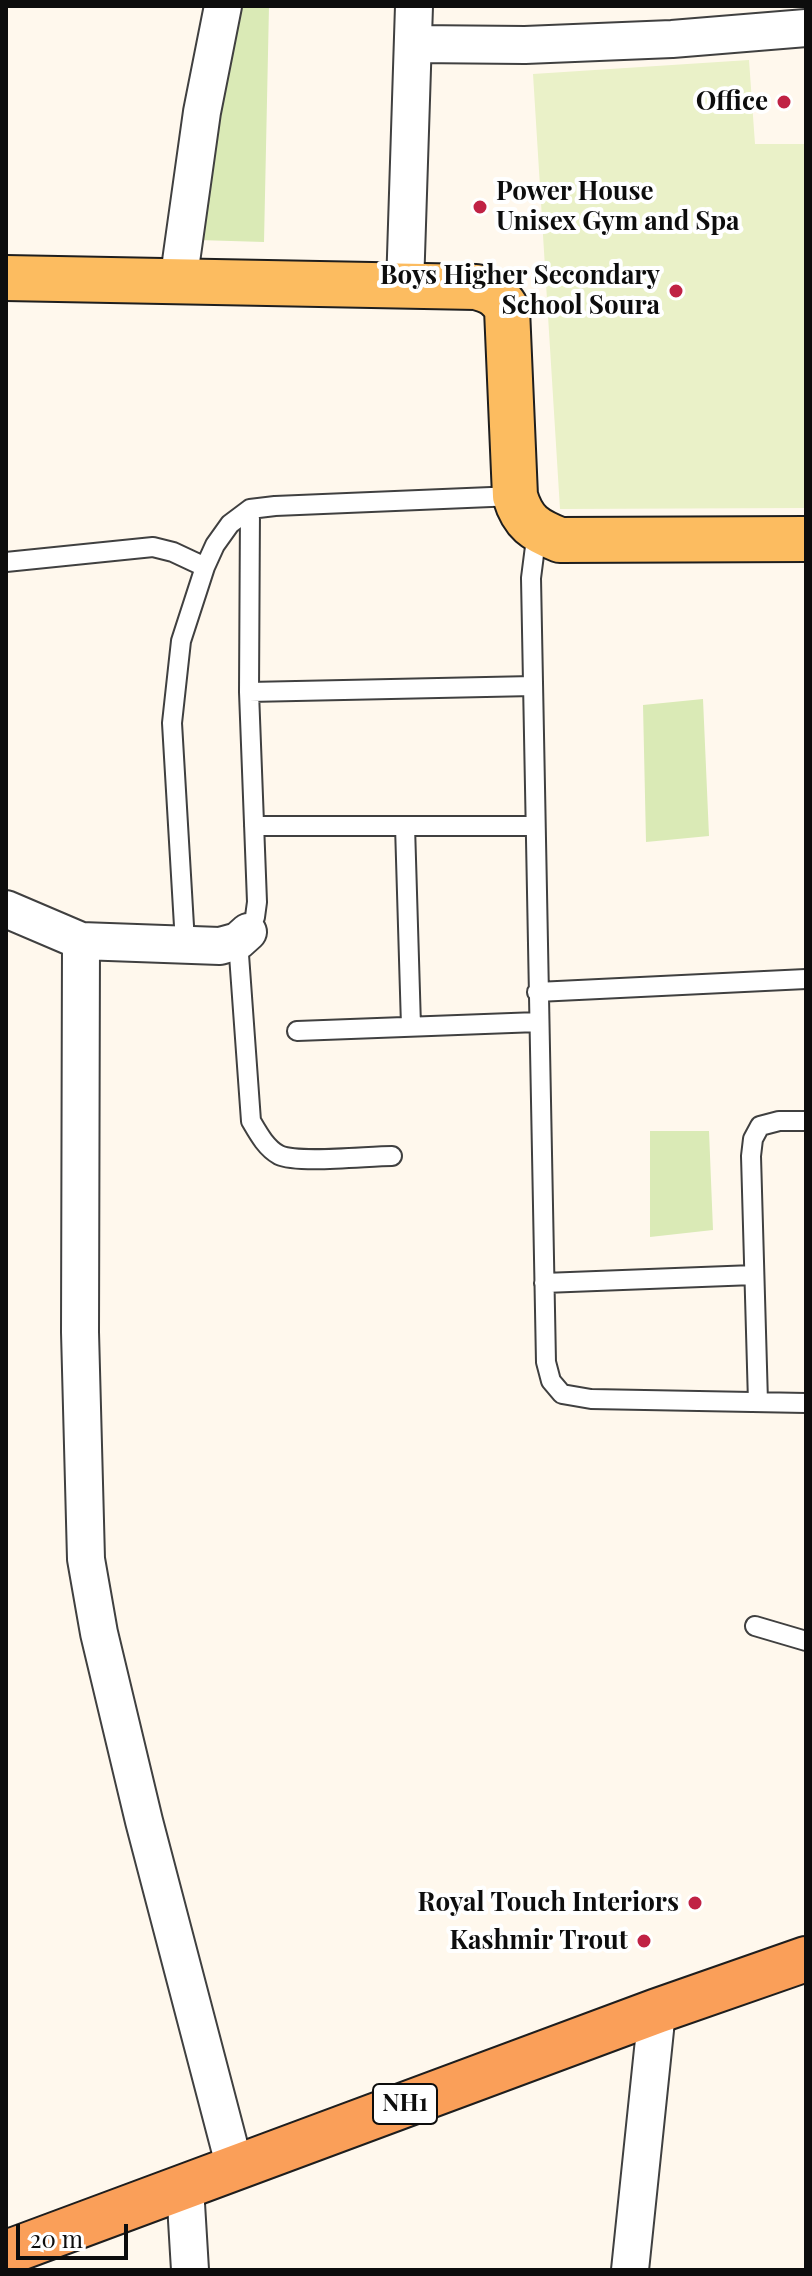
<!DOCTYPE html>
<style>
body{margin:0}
#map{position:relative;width:812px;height:2276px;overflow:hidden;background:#fff8ed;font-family:"Playfair Display",serif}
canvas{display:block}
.frame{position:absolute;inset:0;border:8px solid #0d0d0d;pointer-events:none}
.scale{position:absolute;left:16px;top:2224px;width:112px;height:36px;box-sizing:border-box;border:4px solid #0d0d0d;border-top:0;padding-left:10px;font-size:24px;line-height:28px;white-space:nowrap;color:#0d0d0d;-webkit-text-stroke:6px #fff;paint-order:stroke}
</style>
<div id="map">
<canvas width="812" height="2276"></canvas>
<div class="frame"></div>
<div class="scale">20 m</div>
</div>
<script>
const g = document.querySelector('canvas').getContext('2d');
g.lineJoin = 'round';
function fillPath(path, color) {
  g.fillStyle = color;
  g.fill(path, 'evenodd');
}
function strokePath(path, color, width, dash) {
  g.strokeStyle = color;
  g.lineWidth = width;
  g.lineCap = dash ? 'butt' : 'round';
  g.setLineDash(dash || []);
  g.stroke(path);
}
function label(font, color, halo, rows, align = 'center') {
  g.font = font + ' "Playfair Display",serif';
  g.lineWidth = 8;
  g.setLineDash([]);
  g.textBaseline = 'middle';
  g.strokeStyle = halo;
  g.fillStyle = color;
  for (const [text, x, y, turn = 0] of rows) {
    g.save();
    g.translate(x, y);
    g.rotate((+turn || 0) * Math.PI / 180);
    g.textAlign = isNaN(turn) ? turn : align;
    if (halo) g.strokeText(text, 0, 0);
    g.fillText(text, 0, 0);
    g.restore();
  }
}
const green = new Path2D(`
 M235,6H269L264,242L198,240Z
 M703,699L709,836L646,842L643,705Z
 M650,1131H709L713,1230L650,1237Z`);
const pitch = new Path2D(`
 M749,60L755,144H806V508L560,509L533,74Z`);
const service = new Path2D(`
 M537,531L531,578L546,1362L551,1381L562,1394L591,1399L806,1403
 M6,562L153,547L173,552L205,567
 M249,692L533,686
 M254,826H535
 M405,826L411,1026
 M248,932L255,917L257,902L249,692L250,509
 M238,941L251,1121C258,1133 266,1148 279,1155C298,1164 368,1156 392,1156
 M185,943L172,723L181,641L205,567L215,545L230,524L250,509L275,506L515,496
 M537,992L806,979
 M297,1031L538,1022
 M544,1283L754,1275
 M758,1402L751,1156L753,1139L760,1126L779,1121H806
 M755,1626L806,1641`);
const minor = new Path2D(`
 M414,44L525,45L672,39L806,28
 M178,283L202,112L223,6
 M405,287L414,6
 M6,909L81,941L220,946L238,941L248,932
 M81,941L80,1332L86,1559L99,1633L144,1821L235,2168
 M185,2187L190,2270
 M630,2270L657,2011`);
const primary = new Path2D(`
 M6,278L476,287C491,291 499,295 507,309L515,496C523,523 535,530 560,540L806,539`);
const trunk = new Path2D(`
 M6,2253L657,2011L806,1959`);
const markers = [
 [784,102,8,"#c02244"],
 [480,207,8,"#c02244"],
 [676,291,8,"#c02244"],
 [695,1903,8,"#c02244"],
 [644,1941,8,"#c02244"]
];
const shields = [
 [405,2104,64]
];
const shieldNames = [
 ["NH1",405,2104]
];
const poiNames = [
 ["Office",768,102],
 ["Power House",496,192,"left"],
 ["Unisex Gym and Spa",496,222,"left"],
 ["Boys Higher Secondary",660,276],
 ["School Soura",660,306],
 ["Royal Touch Interiors",679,1903],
 ["Kashmir Trout",628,1941]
];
fillPath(green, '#daeab6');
fillPath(pitch, '#eaf1c8');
strokePath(service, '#404040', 22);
strokePath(minor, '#404040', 40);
strokePath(primary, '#1e1e1e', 48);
strokePath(trunk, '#1e1e1e', 48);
strokePath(service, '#fff', 18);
strokePath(minor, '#fff', 36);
strokePath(primary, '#fcbc60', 44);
strokePath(trunk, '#fa9f59', 44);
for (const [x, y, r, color] of markers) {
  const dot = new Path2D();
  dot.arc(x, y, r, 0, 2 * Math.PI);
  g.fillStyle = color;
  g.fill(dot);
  strokePath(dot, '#fff', 3);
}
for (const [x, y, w] of shields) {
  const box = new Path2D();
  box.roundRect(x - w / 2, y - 20, w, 40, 6);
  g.fillStyle = '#fff';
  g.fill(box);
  strokePath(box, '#0d0d0d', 2);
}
label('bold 24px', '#0d0d0d', null, shieldNames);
label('bold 26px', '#0d0d0d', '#fff', poiNames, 'right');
</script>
